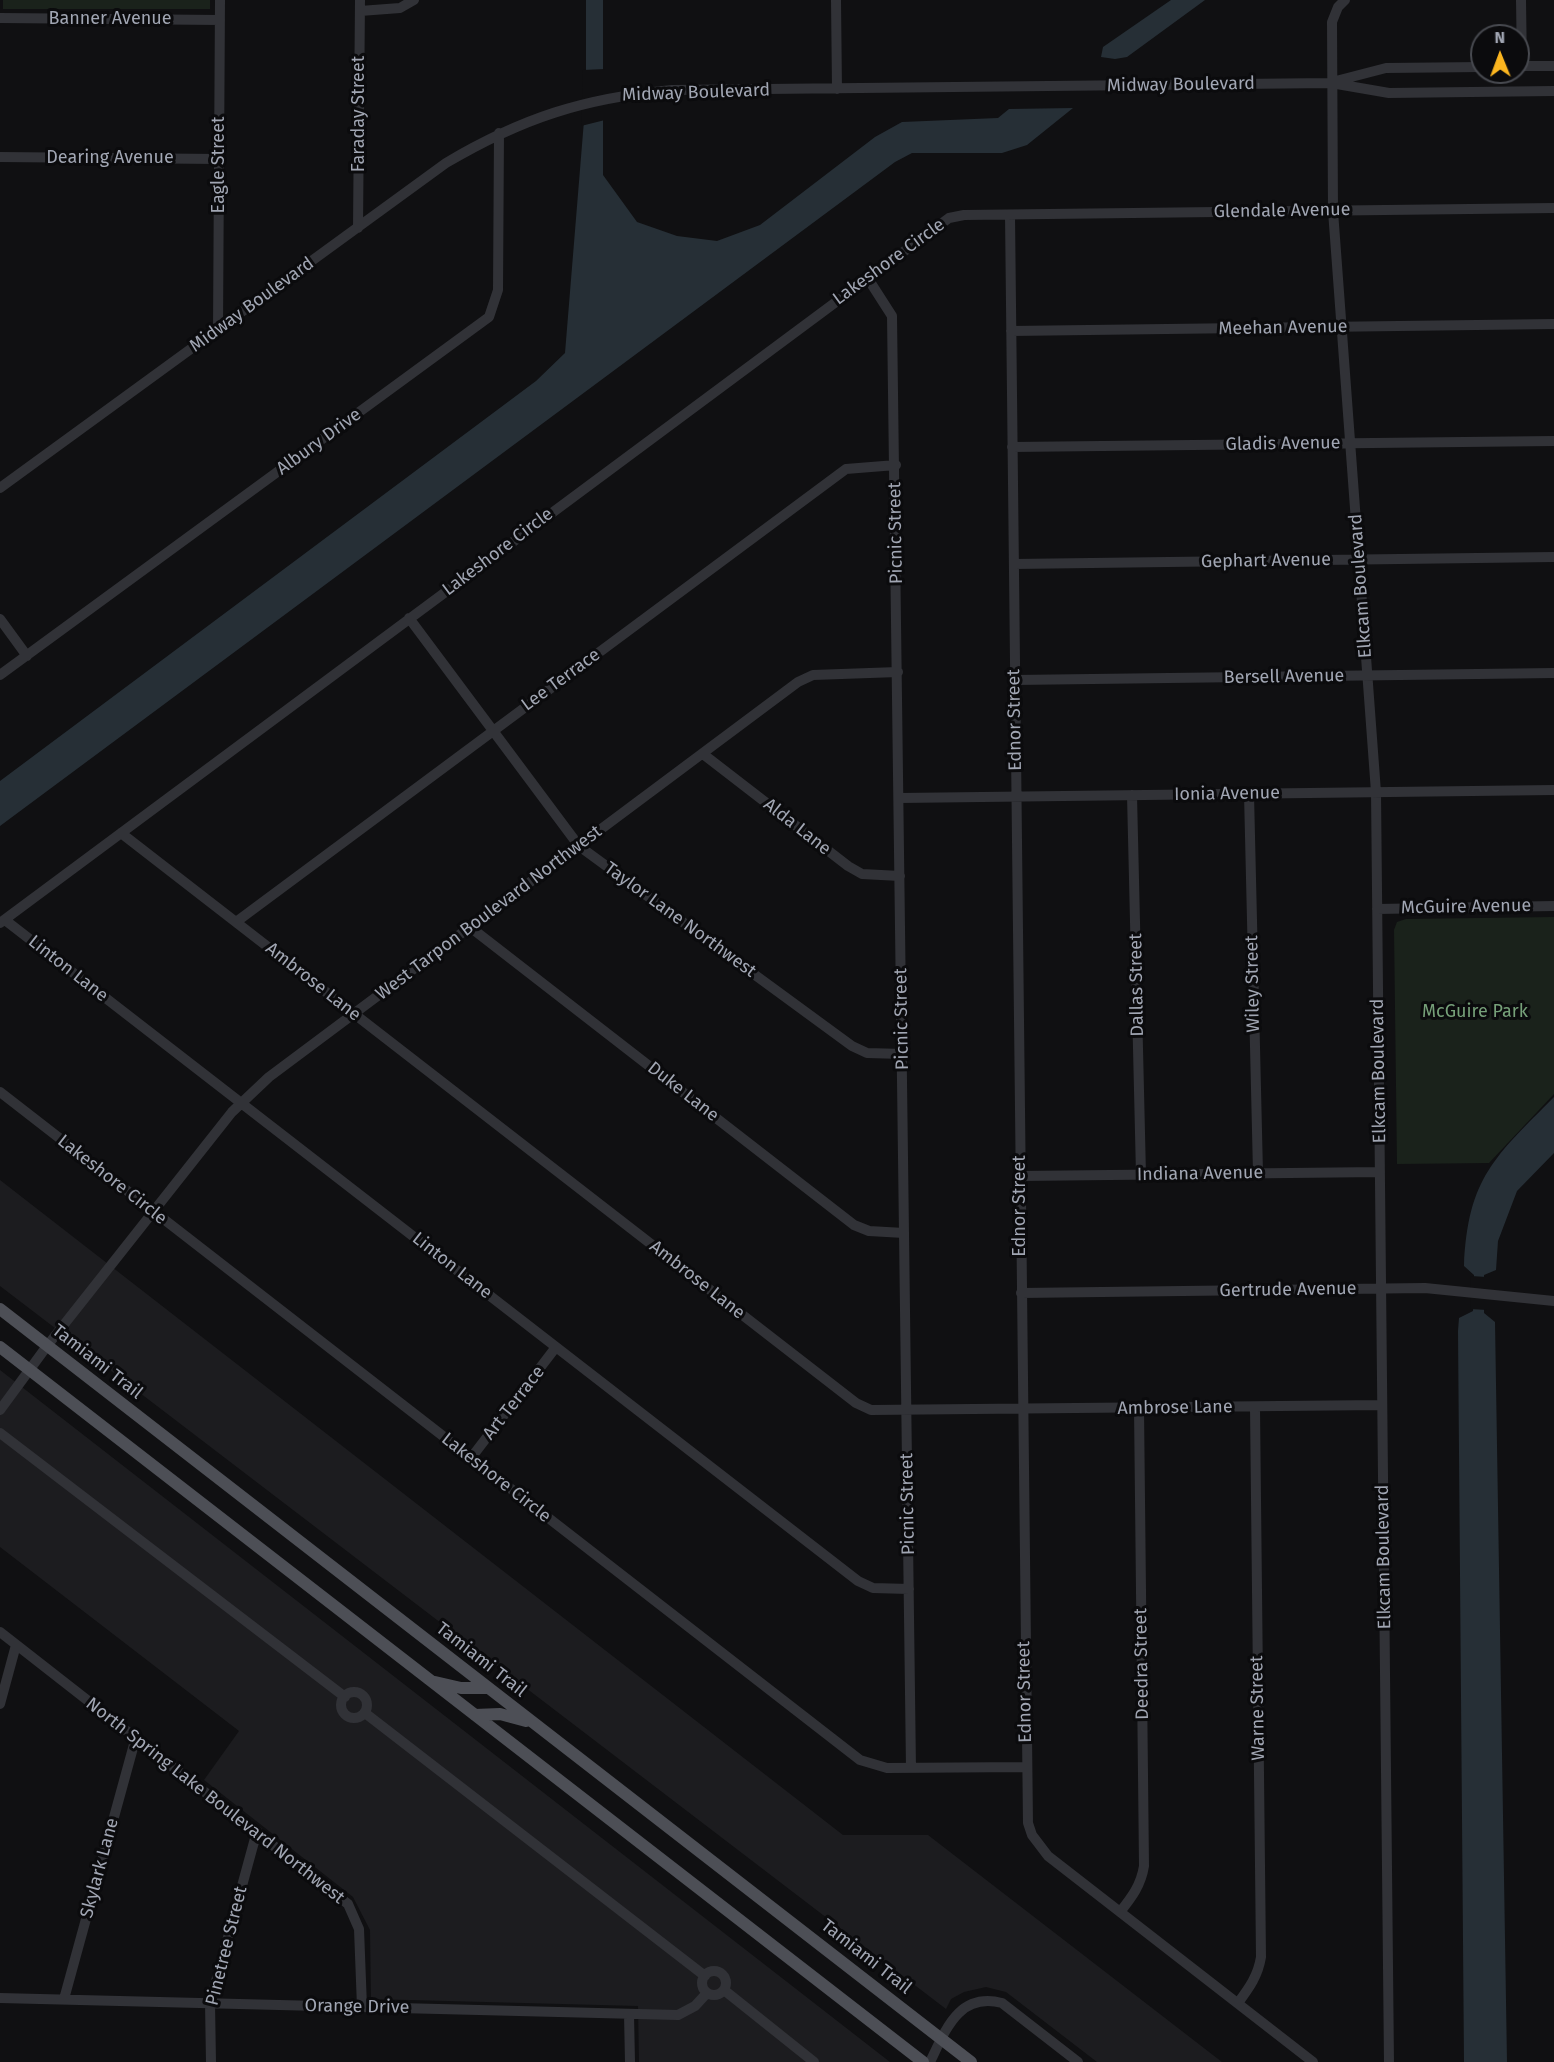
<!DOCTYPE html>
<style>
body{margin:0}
#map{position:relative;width:1554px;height:2062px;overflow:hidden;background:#101012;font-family:"Fira Sans",sans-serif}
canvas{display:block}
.north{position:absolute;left:1470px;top:24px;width:60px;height:60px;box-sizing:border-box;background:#0b0b0d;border:2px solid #47494f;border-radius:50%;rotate:359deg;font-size:16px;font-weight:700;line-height:24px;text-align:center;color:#a1a6b3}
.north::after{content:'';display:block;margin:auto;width:21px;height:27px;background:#fbb51f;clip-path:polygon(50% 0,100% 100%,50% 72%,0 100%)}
</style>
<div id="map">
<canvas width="1554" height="2062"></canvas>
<div class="north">N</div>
</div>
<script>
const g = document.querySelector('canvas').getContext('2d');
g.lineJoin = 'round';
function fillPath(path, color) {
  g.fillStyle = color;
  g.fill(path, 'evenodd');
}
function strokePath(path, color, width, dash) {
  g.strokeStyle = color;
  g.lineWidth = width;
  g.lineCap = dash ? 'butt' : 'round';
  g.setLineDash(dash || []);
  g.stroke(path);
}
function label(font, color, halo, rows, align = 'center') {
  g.font = font + ' "Fira Sans",sans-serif';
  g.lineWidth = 6;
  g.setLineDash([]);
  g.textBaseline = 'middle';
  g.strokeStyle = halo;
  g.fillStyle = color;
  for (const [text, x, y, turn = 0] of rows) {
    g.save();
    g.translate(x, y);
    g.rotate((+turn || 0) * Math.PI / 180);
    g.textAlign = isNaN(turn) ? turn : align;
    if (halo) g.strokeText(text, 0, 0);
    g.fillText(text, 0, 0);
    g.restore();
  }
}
const built = new Path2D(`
 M0,1180L843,1835H928L1222,2062H1097L1006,1992L986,1987L964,1992L951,1999L946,2009L0,1286Z
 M0,1370L890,2062H639L638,2006L371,1999L370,1930L353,1897L204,1780L239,1731L0,1547Z`);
const green = new Path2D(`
 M3,0H210V9H3Z
 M1554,917V1094L1489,1163L1397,1164L1394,930L1397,922L1406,919Z`);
const water = new Path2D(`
 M586,0H603V175L637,222L677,236L717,241L760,225L875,137L902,122L998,118L1009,109L1073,108L1027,145L1002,153H912L895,162L0,826V781L536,381L565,353L586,96Z
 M1171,0H1205L1127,57L1115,59L1101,57L1103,47Z
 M1554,1097V1153L1517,1191L1498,1241L1496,1270L1484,1275V1313L1495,1322L1507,2062H1464L1458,1331L1459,1318L1473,1311L1474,1275L1464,1266C1468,1177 1495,1157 1554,1097Z`);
const pier = new Path2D(`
 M605,69V120L581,126L583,70Z
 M1471,1276L1487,1277V1310L1470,1309Z`);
const minor = new Path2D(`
 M836,0L837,89
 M1345,0L1338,7L1332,22L1333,211L1376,792L1389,2062
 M1521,0L1522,66
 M360,11L400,8L414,0
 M0,18L220,20
 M1518,66H1554
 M1332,82L1386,68L1482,67
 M0,157L219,159
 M1010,215L1028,1823L1032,1835L1048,1856L1313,2062
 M358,228L360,0
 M867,277L892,316L911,1768
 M218,330L220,0
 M1011,331L1554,324
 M1012,447L1554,441
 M0,488L446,163C522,118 584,98 672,90L1331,83L1389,93L1554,91
 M1014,564L1554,557
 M409,618L579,846L852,1046L867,1053L903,1054
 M0,619L27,656
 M0,675L489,317L498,290L499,133
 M1015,680L1554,673
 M703,754L848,866L862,874L900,876
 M1249,794L1258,1173
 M1132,795L1141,1175
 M900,798L1554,790
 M121,833L856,1403L871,1410L1382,1405
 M1377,909L1554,906
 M5,920L858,1581L873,1588L909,1589
 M236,922L846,469L896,465
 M0,923L949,218L964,215L1554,208
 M470,927L854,1225L869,1231L904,1233
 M0,1092L860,1760L887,1768L1026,1767
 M1020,1176L1380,1172
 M1021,1293L1425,1288L1554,1301
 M0,1410L47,1346L232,1112L269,1077L798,682L813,675L898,672
 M0,1433L345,1697
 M471,1458L556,1347
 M0,1632L348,1904L359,1929L362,2007
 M341 1705a13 13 0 1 1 26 0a13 13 0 1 1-26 0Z
 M0,1704L16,1645
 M365,1713L705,1976
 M1120,1912C1132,1897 1141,1885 1144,1866L1139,1408
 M702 1983a12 12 0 1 1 24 0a12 12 0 1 1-24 0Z
 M724,1990L814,2062
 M0,1998L678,2015L695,2006L707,1993
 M64,1999L136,1737
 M1238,2003C1249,1988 1258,1976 1261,1957L1255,1407
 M629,2014L630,2062
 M211,2062L210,2003L257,1831
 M930,2062C946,2029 959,1992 1002,2003L1078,2062`);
const major = new Path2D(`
 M0,1309L971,2062
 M0,1347L923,2062
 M435,1682L461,1688H488
 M475,1715L500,1714L526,1721`);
const streetNames = [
 ["Banner Avenue",110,19],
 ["Midway Boulevard",1181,85,-1],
 ["Midway Boulevard",696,93,-2],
 ["Faraday Street",359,114,-90],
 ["Dearing Avenue",110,158],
 ["Eagle Street",219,165,-90],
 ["Glendale Avenue",1282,211,-1],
 ["Lakeshore Circle",889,262,-36],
 ["Midway Boulevard",252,305,-36],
 ["Meehan Avenue",1283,328,-1],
 ["Albury Drive",319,442,-36],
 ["Gladis Avenue",1283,444,-1],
 ["Picnic Street",896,533,-91],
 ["Lakeshore Circle",498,552,-37],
 ["Gephart Avenue",1266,561,-1],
 ["Elkcam Boulevard",1361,586,-94],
 ["Bersell Avenue",1284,677,-1],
 ["Lee Terrace",561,680,-36],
 ["Ednor Street",1015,720,-91],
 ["Ionia Avenue",1227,794,-1],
 ["Alda Lane",797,827,38],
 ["McGuire Avenue",1466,907,-1],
 ["West Tarpon Boulevard Northwest",489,913,-37],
 ["Taylor Lane Northwest",680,920,36],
 ["Linton Lane",68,969,38],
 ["Ambrose Lane",313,982,38],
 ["Wiley Street",1253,984,-91],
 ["Dallas Street",1137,985,-91],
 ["Picnic Street",902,1019,-91],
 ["Elkcam Boulevard",1379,1071,-91],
 ["Duke Lane",683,1092,38],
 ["Indiana Avenue",1200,1174,-1],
 ["Lakeshore Circle",112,1180,38],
 ["Ednor Street",1020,1206,-90],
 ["Linton Lane",452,1266,38],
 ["Ambrose Lane",697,1280,38],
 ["Gertrude Avenue",1288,1290,-1],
 ["Tamiami Trail",97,1362,38],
 ["Art Terrace",514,1403,-52],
 ["Ambrose Lane",1175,1408,-1],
 ["Lakeshore Circle",496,1478,38],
 ["Picnic Street",908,1504,-91],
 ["Elkcam Boulevard",1384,1557,-91],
 ["Tamiami Trail",481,1660,38],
 ["Deedra Street",1142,1664,-91],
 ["Ednor Street",1025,1692,-91],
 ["Warne Street",1258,1708,-91],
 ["North Spring Lake Boulevard Northwest",215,1801,38],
 ["Skylark Lane",100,1868,-75],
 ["Pinetree Street",227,1946,-76],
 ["Tamiami Trail",866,1957,38],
 ["Orange Drive",357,2007,1]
];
const parkNames = [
 ["McGuire Park",1475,1012]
];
fillPath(built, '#1c1c1f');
fillPath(green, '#1a221b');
fillPath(water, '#262f36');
fillPath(pier, '#101012');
strokePath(minor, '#313237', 10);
strokePath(major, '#4d4f56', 12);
label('18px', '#a1a6b3', '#0b0b0d', streetNames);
label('18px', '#76a079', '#0b0b0d', parkNames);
</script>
